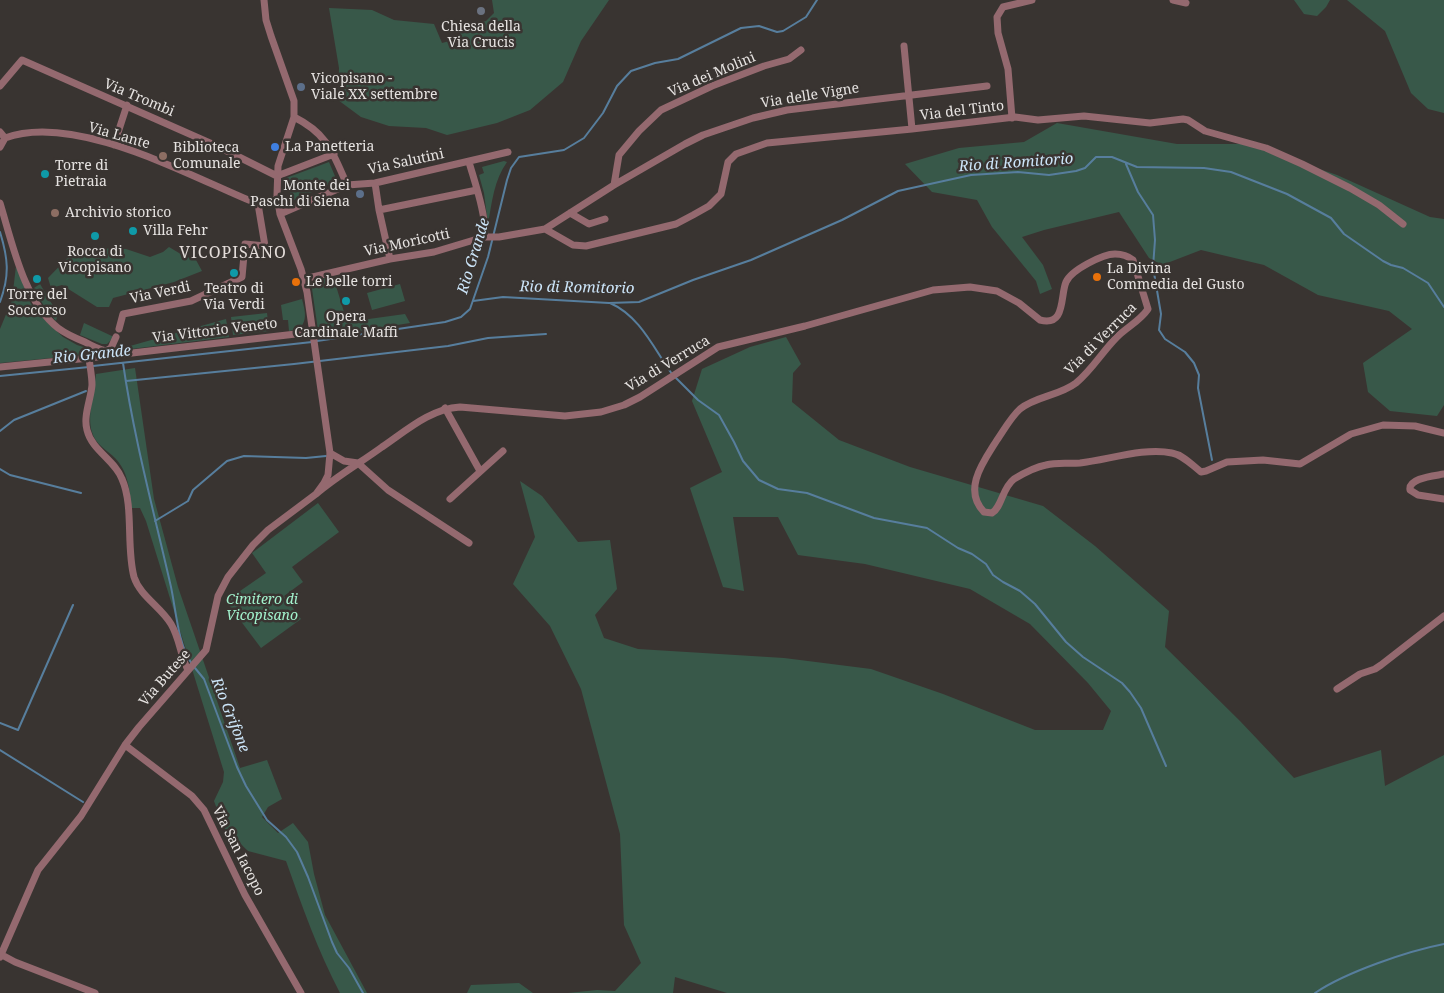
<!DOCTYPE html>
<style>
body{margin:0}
canvas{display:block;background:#393431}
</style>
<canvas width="1444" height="993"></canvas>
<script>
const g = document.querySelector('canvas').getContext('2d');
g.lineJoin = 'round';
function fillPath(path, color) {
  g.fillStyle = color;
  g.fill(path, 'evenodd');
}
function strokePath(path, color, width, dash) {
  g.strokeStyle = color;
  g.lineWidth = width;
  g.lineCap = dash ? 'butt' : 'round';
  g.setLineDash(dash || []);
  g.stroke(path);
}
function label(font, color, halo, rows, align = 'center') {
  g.font = font + ' "Noto Serif",serif';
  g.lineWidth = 5;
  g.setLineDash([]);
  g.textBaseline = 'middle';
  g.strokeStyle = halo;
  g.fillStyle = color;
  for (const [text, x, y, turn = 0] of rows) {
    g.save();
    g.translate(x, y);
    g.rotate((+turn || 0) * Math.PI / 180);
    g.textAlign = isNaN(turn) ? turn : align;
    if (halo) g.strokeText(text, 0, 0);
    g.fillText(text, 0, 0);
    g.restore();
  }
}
const green = new Path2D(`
 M492,0H609L581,41L563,82L530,110L497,123L447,135L426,128L389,126L361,117L338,100L339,68L329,8L372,10L394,20L434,24L442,43L457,39L464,27L486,21L494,13Z
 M1294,0H1330L1326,7L1317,16L1304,14Z
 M1347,0H1444V113L1428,109L1411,93L1385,31Z
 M1057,123L1177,144H1245L1337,175L1430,217L1444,219V405L1437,416L1390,411L1368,392L1363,363L1412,329L1389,311L1318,295L1264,265L1201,250L1162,265L1149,258L1119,212L1044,230L1022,237L1043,265L1052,289L1040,294L1036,281L992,227L977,200L932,192L905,164L959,148L1024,142Z
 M504,161L507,162C494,180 492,202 488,224L484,193L479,175L484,173L482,167Z
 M329,162L337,181L292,201L286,178Z
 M169,247L184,256L196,260L202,271L174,282L113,298L109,307H97L62,285L51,288L48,278L77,248L126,249L150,257L163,252Z
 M16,266L31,304L47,322L63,337L77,345L102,353L0,363V329L12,300Z
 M333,276L347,322L405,314L410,323L319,337L311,282Z
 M40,284L58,314L56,321L45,308L34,288Z
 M400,284L405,301L372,310L367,293Z
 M302,299C305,311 308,320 299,329L289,331L288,320H283L281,305Z
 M267,313L269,331L233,335L231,317Z
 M226,319L229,337L131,349L130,346Z
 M84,323L114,337L107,344H102L80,335Z
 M786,337L801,364L793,373L792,402L839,440L910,467L1043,506L1095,546L1169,611L1165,647L1240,721L1294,778L1381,750L1385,786L1444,755V993H727L675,977L673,993H568L597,990L615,991L641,963L624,925L620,834L581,689L550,626L513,584L535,537L520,481L542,496L578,542L610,540L617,589L595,615L604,638L638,649L784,658L871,669L943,694L1035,730H1103L1111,711L1088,683L1030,624L970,589L865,564L798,555L778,517H733L744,591L723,587L690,488L722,472L692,401L702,369L750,347Z
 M135,368L154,499L178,587L240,768L267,760L282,799L268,807L262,817L278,833L293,823L308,842L314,874L325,915L367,993H340C318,951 302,906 286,861L248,851L224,828L214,801L223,782L224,772L146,521L140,508H131C130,490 128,471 115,458C107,450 95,444 92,432C87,417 94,390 96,374Z
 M318,503L339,532L292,567L303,582L284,596L301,619L261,648L228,604L230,598L266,573L252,553Z
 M519,983L533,993H467L471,985Z`);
const stream = new Path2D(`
 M1126,164L1138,192L1153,215L1155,240L1153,267L1161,314L1159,330L1165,339L1185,352L1194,363L1199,375L1198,388L1212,460
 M0,232C8,258 10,275 0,302
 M473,301L503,297L609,303L639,302L693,280L751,260L842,220L898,191L971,175L1018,172L1049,175L1076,171L1085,168L1096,157H1112L1137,167L1204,168L1231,172L1287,194L1331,218L1344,234L1383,261L1391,265L1403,268L1428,283L1444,307
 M610,303C640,316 654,349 672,374
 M317,341L445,322L461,317L470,309L488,257L507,180L511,168L519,157L564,150L584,138L603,113L617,86L631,71L655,63L678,59L741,28L759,26L777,32L783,31L806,17L817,0
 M123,363C134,439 154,512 171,587C176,610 178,645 192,664
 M93,366L312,342
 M0,376L89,367
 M675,377L698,400L719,415L734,442L743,461L759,480L778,489L807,493L874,518L927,528L958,548L972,554L986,564L993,575L1003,582L1020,591L1035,604L1066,642L1083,657L1122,683L1130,692L1141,708L1166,766
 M126,381L294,364L448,346L488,338L546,334
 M0,431L14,420L86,391
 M0,469L10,475L81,493
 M155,521L188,501L193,490L227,461L244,456L306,458L326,456
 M195,668L204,679L237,767L246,786L267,820L286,837L297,852L308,877L332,942L337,953L349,968L363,993
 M0,723L18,730L73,605
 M0,750L83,802
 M1315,993C1346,972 1408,951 1444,944`);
const minor = new Path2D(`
 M1173,0L1186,3
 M904,46L912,129
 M0,86L22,60L219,147L277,176
 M294,117C328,134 333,153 347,185
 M1012,118L1008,69L998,33L997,17L1003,7L1032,0
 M0,132L5,138
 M114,145L127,105
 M0,147L5,138C76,112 191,177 258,204
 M469,162C474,180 488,220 484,237
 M277,176L334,154
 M375,183L379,210L390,259
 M614,185L619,155L639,131L661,110L712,86L764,66L789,59L801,50
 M0,203C12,242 24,302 58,328C66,334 75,338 85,342C92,346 98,349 106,351L107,356
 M258,204L277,199
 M379,210L477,190
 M570,213L589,224L605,219
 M280,214L347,185L375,183L508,152
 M545,229L573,245L586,246L676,224L693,215L709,206L721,194L728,162L736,154L767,143L912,129L1015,117L1038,120L1084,116L1150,123L1183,119L1188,120L1205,131L1266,148L1302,164L1350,188L1379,205L1403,224
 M304,279L390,259L434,252L484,237H499L545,229L614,185L685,144L703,135L753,118L787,110L987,86
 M119,329L123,314L191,301L242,277L245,244L265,246L258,204
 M106,351L111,348L116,337
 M89,358C90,367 92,376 92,385C91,399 83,416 87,430C92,451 115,460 122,479C134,506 126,547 134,577C140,596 161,607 171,624C180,639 180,655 188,670
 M0,367L89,358L313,332
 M445,408L480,471
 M330,453L344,461L358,463
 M358,463L388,490L469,543
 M1444,474C1434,476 1408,478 1410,490L1418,495L1444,499
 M316,494C337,476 360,463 382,447C407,430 430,409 460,407L565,416L601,412L624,405L640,397L718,347L805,326L933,290L970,287L997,291L1019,303L1040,320C1066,327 1060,296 1066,282C1071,270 1103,254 1115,254C1122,254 1128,256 1133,260L1148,309C1140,321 1127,327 1117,337C1102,352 1092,370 1076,383C1059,396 1036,396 1020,409C1011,417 1004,430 997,440C984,461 962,489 984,512L992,513C1002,507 1002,488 1014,479C1024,473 1035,467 1046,465C1057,462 1068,464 1080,463C1108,460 1144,447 1172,453C1183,455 1192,465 1201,472L1206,471L1227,462L1263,460L1300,464L1351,434L1383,425L1415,426L1444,433
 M450,499L503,451
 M1337,689L1360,674L1375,669L1381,665L1444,616
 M125,745L192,796L204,810L245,895L301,993
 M2,955L15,962L95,993
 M0,957L38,870L81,816L125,745L139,727L206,650L218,596L228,577L253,545L268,530L316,494L324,483L328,475L330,453L307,292L301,269L280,214L277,195L278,166L294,117V101L271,36L266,20L264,0`);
const markers = [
 [481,11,5,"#6b7280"],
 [301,87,5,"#5c6f8a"],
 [275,147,5,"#3f7fe0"],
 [163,156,5,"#8d6e63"],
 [45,174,5,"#0f9aa8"],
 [360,194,5,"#5c6f8a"],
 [55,213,5,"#8d6e63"],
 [133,231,5,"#0f9aa8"],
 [95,236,5,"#0f9aa8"],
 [234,273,5,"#0f9aa8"],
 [1097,277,5,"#e8710a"],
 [37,279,5,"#0f9aa8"],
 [296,282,5,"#e8710a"],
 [346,301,5,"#0f9aa8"]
];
const poiNames = [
 ["Chiesa della",481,27,"center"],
 ["Via Crucis",481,43,"center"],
 ["Vicopisano -",311,79],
 ["Viale XX settembre",311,95],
 ["La Panetteria",285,147],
 ["Biblioteca",173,148],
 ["Comunale",173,164],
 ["Torre di",55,166],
 ["Pietraia",55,182],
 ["Monte dei",350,186,"right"],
 ["Paschi di Siena",350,202,"right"],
 ["Archivio storico",65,213],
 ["Villa Fehr",143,231],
 ["Rocca di",95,252,"center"],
 ["Vicopisano",95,268,"center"],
 ["La Divina",1107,269],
 ["Commedia del Gusto",1107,285],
 ["Le belle torri",306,282],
 ["Teatro di",234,289,"center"],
 ["Via Verdi",234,305,"center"],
 ["Torre del",37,295,"center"],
 ["Soccorso",37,311,"center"],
 ["Opera",346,317,"center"],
 ["Cardinale Maffi",346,333,"center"]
];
const streetNames = [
 ["Via dei Molini",712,75,-23],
 ["Via delle Vigne",810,96,-9],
 ["Via Trombi",139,98,23],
 ["Via del Tinto",962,111,-7],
 ["Via Lante",119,136,16],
 ["Via Salutini",406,162,-12],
 ["Via Moricotti",407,243,-12],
 ["Via Verdi",160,293,-12],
 ["Via Vittorio Veneto",215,331,-7],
 ["Via di Verruca",1101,339,-45],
 ["Via di Verruca",668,364,-31],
 ["Via Butese",165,678,-49],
 ["Via San Iacopo",238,851,63]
];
const parkNames = [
 ["Cimitero di",262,600],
 ["Vicopisano",262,616]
];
const waterNames = [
 ["Rio di Romitorio",1016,163,-4],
 ["Rio Grande",474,256,-73],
 ["Rio di Romitorio",577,288,1],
 ["Rio Grande",92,355,-6],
 ["Rio Grifone",230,715,68]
];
const quarterNames = [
 ["VICOPISANO",233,253]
];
fillPath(green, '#385849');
strokePath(stream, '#577e9d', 2);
strokePath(minor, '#94696f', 7);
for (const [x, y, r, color] of markers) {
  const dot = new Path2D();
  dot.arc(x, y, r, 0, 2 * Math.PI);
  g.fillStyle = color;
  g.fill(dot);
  strokePath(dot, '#393431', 2);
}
label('14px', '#e6e3e1', '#393431', poiNames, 'left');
label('14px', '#e6e3e1', '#393431', streetNames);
label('italic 14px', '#a2f2cd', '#393431', parkNames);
label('italic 15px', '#cce5f9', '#393431', waterNames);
g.letterSpacing = '1px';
label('16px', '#e4ddda', '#393431', quarterNames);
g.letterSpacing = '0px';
</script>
